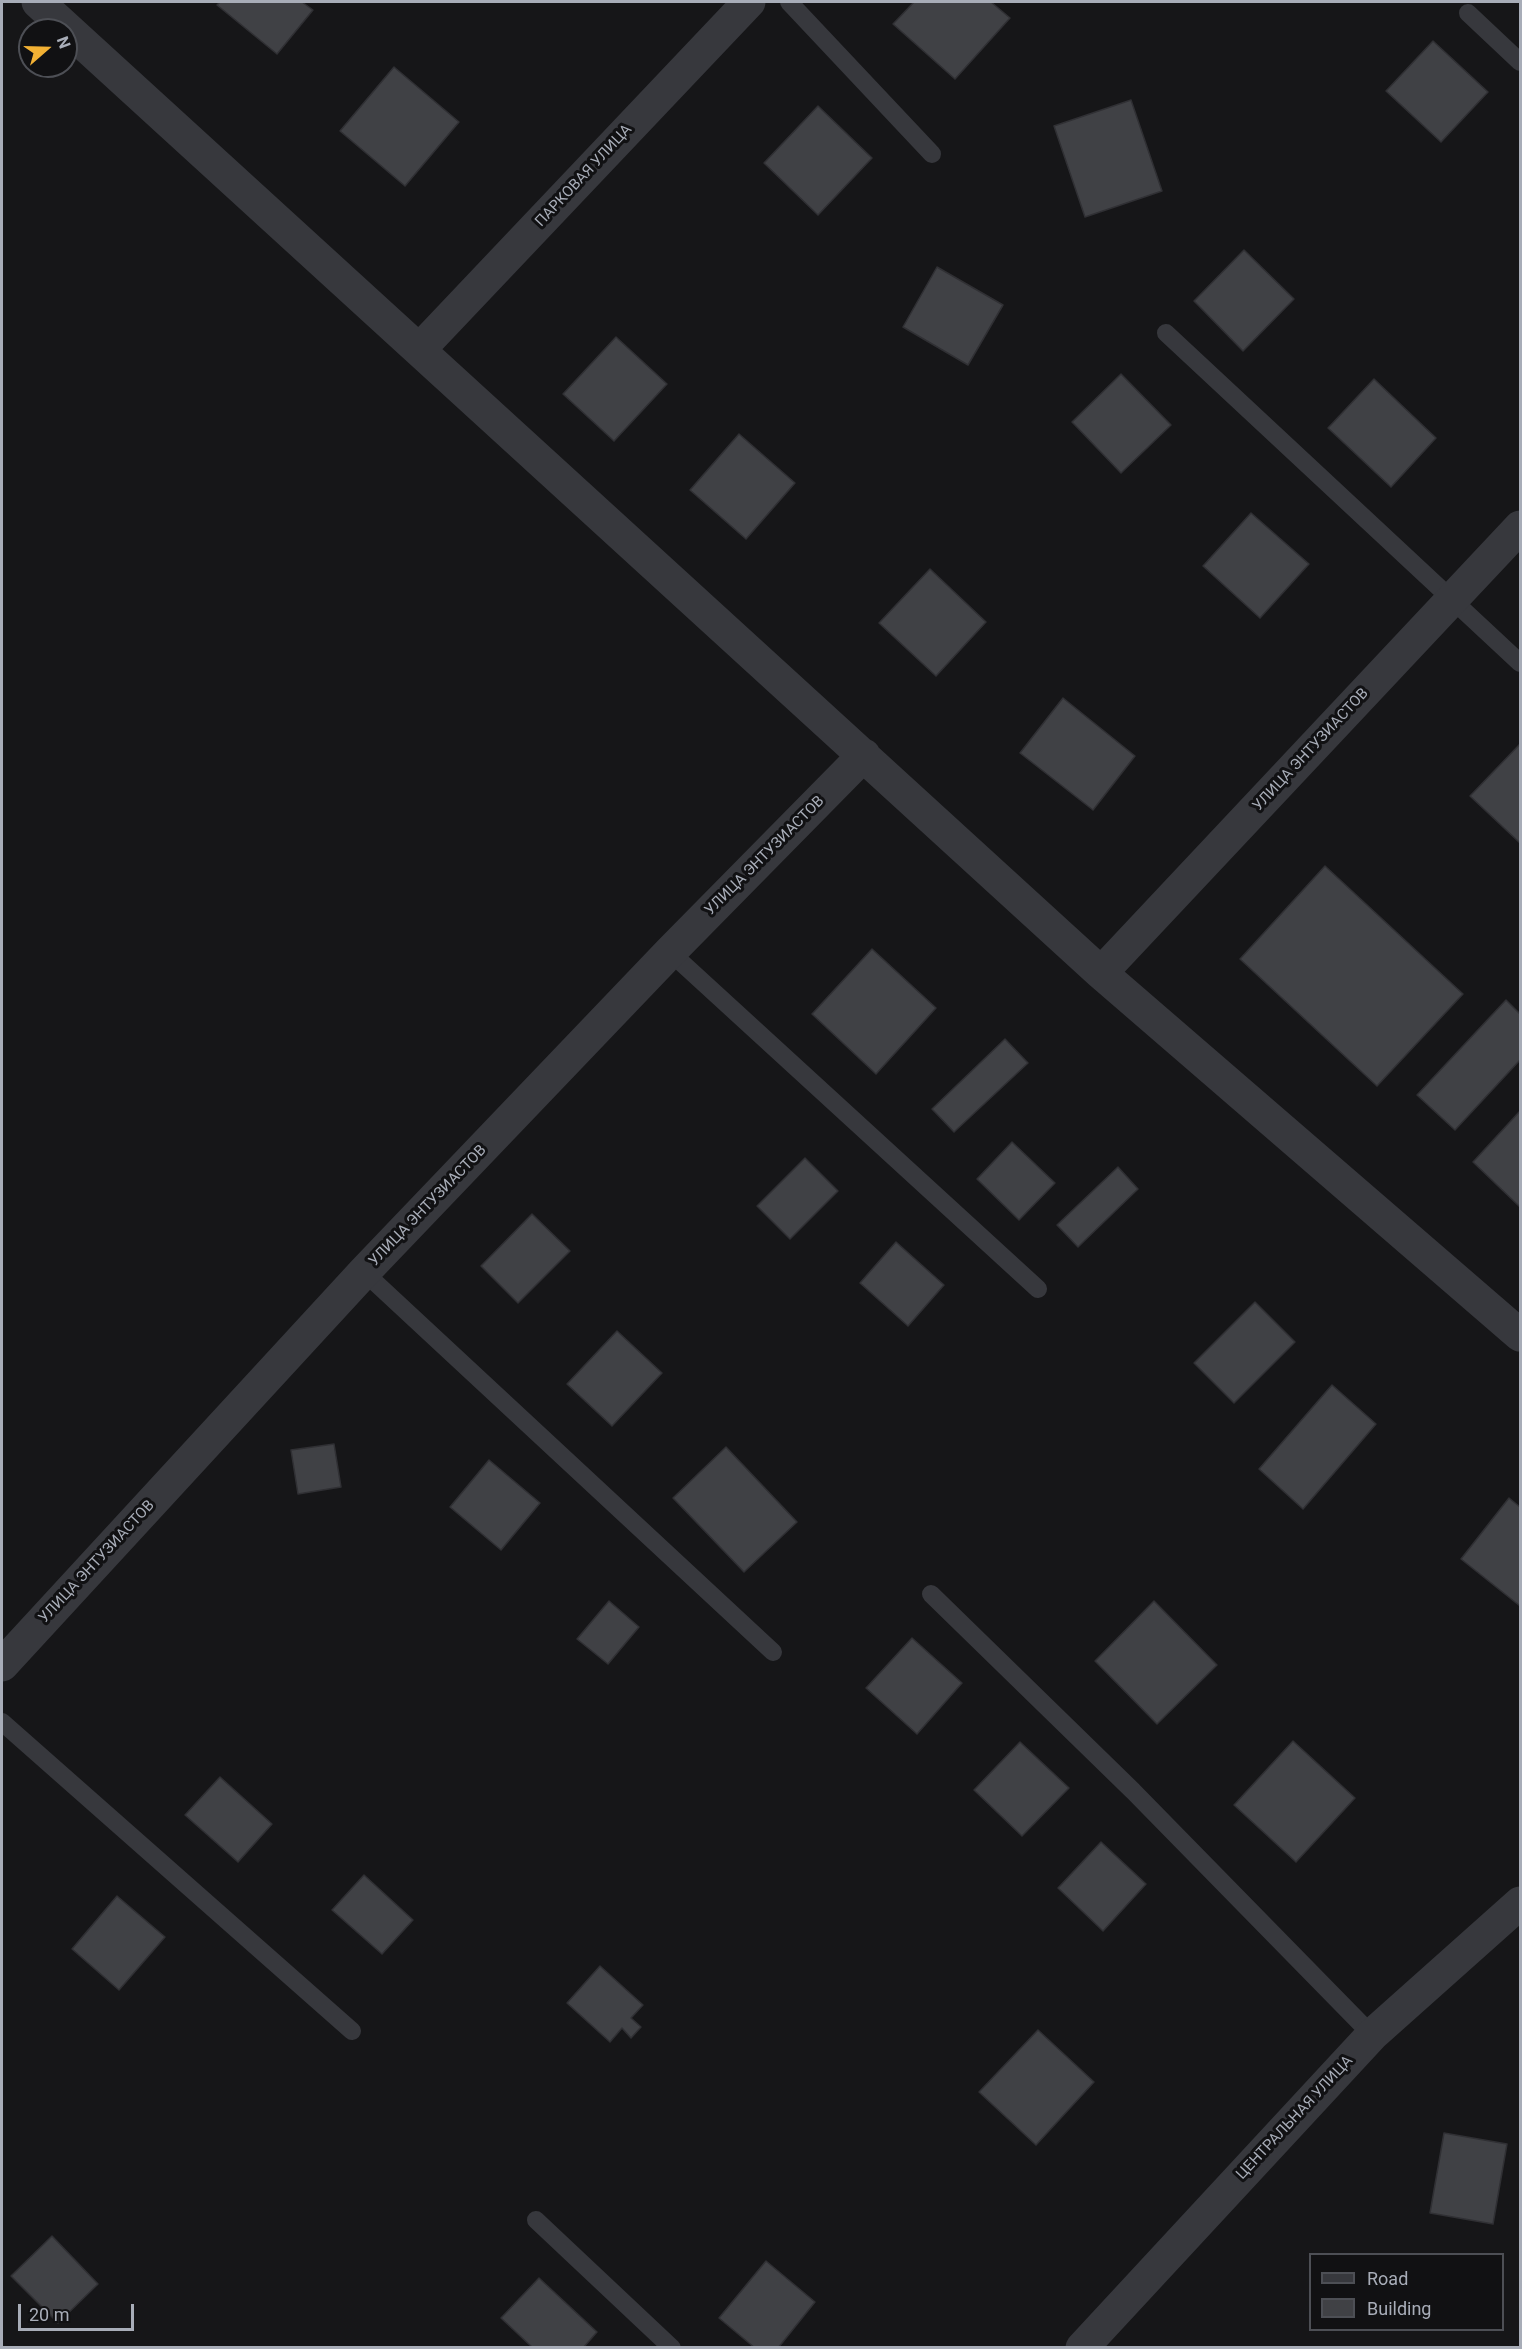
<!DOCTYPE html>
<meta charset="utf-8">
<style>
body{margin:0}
#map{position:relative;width:1522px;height:2349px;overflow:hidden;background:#161618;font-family:Roboto,sans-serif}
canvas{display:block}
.frame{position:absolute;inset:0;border:3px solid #a8adb8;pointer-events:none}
.legend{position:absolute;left:1309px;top:2253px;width:195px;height:78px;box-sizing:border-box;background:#111113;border:2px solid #4d4f55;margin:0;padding:8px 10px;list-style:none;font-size:18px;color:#a8adb8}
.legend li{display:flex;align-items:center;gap:12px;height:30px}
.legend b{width:30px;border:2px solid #4d4f55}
.north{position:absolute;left:18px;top:18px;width:60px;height:60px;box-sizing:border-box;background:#111113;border:2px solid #4d4f55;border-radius:50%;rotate:70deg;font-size:16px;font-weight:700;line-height:24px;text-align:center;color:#a8adb8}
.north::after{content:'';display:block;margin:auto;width:21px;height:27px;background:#f2b134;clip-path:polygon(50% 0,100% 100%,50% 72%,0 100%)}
.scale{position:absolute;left:18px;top:2304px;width:116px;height:27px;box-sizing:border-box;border:3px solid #a8adb8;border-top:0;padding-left:8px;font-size:18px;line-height:21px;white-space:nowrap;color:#a8adb8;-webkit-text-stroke:4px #111113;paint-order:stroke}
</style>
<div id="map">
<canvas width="1522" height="2349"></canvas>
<div class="frame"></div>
<ul class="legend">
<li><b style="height:8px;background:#37383d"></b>Road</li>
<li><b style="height:16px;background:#404145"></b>Building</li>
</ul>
<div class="north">N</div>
<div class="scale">20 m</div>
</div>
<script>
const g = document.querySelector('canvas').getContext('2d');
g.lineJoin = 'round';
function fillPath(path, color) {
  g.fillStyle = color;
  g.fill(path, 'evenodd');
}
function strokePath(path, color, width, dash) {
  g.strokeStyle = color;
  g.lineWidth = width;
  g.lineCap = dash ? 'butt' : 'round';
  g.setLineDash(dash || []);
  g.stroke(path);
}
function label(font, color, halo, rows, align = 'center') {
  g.font = font + ' Roboto,sans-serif';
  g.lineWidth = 6;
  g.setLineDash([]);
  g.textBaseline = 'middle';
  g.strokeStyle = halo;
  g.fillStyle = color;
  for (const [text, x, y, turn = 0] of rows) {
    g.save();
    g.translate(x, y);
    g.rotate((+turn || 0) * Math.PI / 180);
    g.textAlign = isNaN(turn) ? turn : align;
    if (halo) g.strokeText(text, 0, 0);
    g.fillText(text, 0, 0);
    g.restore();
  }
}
const building = new Path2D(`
 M220,2H302L313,10L277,54L217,5Z
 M914,2H991L1010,18L955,79L893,24Z
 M1433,41L1488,92L1441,142L1386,91Z
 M394,67L459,122L405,186L340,131Z
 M1131,100L1162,191L1085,217L1054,126Z
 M818,106L872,158L818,215L764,163Z
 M1244,250L1294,299L1243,351L1194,301Z
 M937,267L1003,305L968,365L903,327Z
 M616,337L667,384L614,441L563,394Z
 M1121,374L1171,425L1121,473L1072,422Z
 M1374,379L1436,438L1391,487L1328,428Z
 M739,434L795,483L746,539L690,490Z
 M1251,513L1309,564L1260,618L1203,566Z
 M930,569L986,622L936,676L879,623Z
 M1063,698L1135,756L1093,810L1020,753Z
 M1520,744V843L1470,796Z
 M1325,866L1463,994L1377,1086L1240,959Z
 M872,949L936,1008L876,1074L812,1014Z
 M1506,1000L1520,1014V1060L1455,1130L1417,1095Z
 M1005,1039L1028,1063L954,1132L932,1109Z
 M1520,1111V1207L1473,1162Z
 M1012,1142L1055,1183L1019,1220L977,1179Z
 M805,1158L838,1191L790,1239L757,1206Z
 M1118,1167L1138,1189L1078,1247L1057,1225Z
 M532,1214L570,1251L518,1303L481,1266Z
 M896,1242L944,1285L908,1326L860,1283Z
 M1255,1302L1295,1342L1234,1403L1194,1363Z
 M617,1331L662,1373L612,1426L567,1384Z
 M1332,1385L1376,1424L1303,1509L1259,1469Z
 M334,1444L341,1487L298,1494L291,1450Z
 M726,1447L797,1522L744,1572L673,1498Z
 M489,1460L540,1503L501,1550L450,1507Z
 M1509,1498L1520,1507V1606L1461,1559Z
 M609,1601L639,1627L608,1664L577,1639Z
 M1154,1601L1217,1665L1157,1724L1095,1661Z
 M912,1638L962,1683L917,1734L866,1688Z
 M1293,1741L1355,1798L1296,1862L1234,1805Z
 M1020,1742L1069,1788L1022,1836L974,1790Z
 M220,1777L272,1824L238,1862L185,1815Z
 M1101,1842L1146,1884L1103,1931L1058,1888Z
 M364,1875L413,1920L382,1954L332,1910Z
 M117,1896L165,1937L119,1990L72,1949Z
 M600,1966L643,2005L631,2018L641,2027L631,2038L622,2028L610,2042L567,2003Z
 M1038,2030L1094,2082L1036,2145L979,2092Z
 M1444,2133L1507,2144L1493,2224L1430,2213Z
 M52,2236L98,2284L58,2323L11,2276Z
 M766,2261L815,2302L778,2348H755L719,2318Z
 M539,2278L597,2332L583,2348H533L501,2318Z`);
const service = new Path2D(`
 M789,2L932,154
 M1468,13L1520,62
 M1166,333L1520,663
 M670,952L1038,1289
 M364,1272L773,1652
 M931,1594L1133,1791L1372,2035
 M2,1722L352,2031
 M536,2220L672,2348`);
const minor = new Path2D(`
 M38,2L1101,973L1520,1335
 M419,350L749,2
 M1101,973L1520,527
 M2,1665L364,1272L670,952L864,755
 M1082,2348L1372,2035L1520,1903`);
const streetNames = [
 ["ПАРКОВАЯ УЛИЦА",584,176,-47],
 ["УЛИЦА ЭНТУЗИАСТОВ",1311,750,-47],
 ["УЛИЦА ЭНТУЗИАСТОВ",765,856,-45],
 ["УЛИЦА ЭНТУЗИАСТОВ",428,1206,-46],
 ["УЛИЦА ЭНТУЗИАСТОВ",97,1562,-47],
 ["ЦЕНТРАЛЬНАЯ УЛИЦА",1295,2118,-47]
];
fillPath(building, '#404145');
strokePath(building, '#303034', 1.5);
strokePath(service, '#37383d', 18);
strokePath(minor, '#37383d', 33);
label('15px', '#a8adb8', '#111113', streetNames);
</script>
